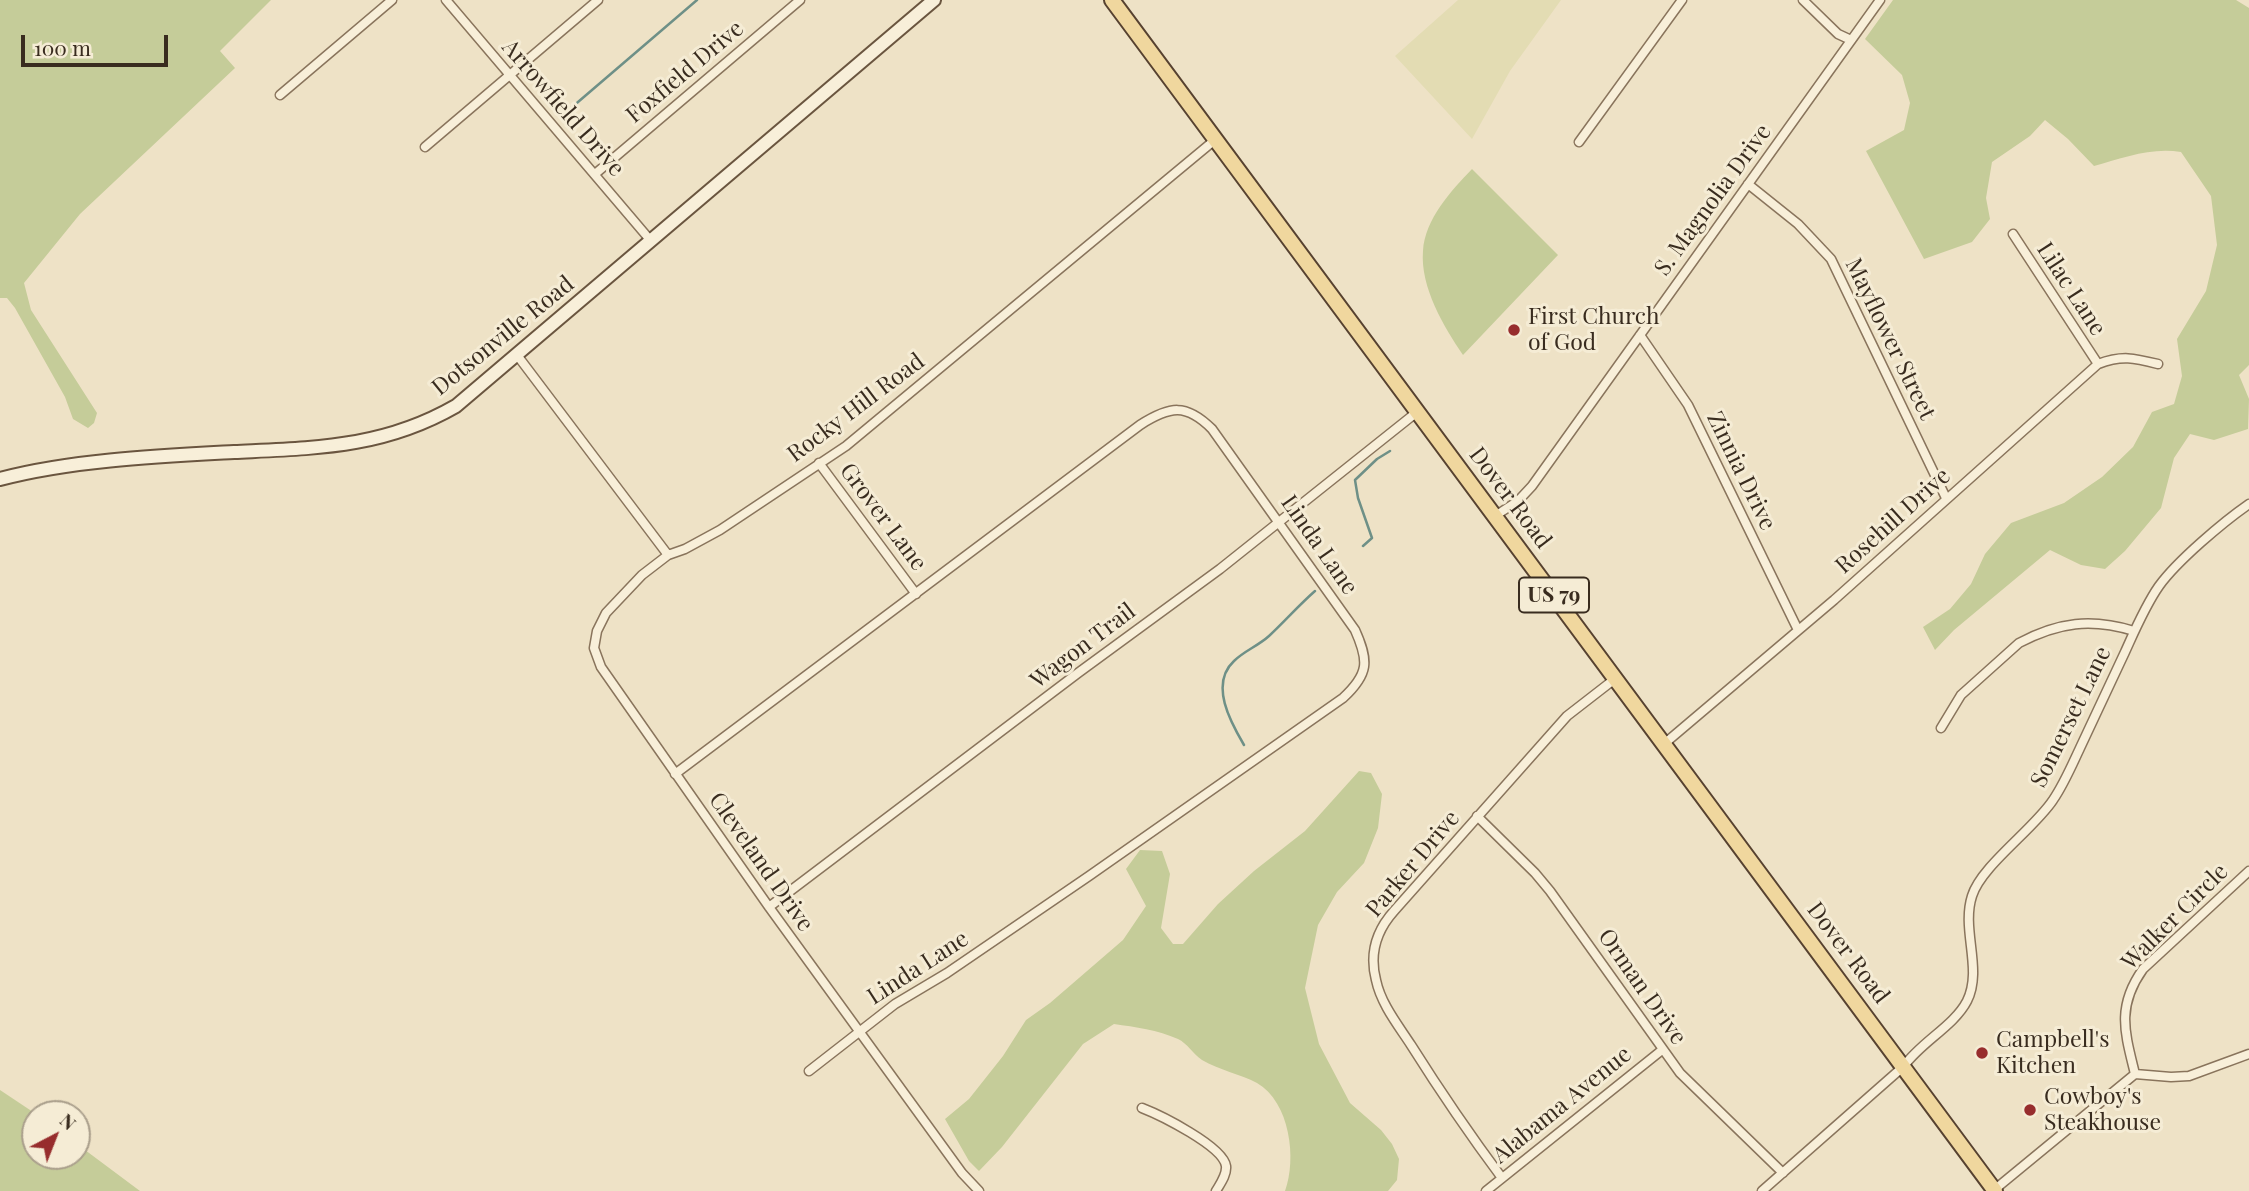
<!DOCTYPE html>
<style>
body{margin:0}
#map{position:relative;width:2249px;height:1191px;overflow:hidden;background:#eee2c6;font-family:"Playfair Display",serif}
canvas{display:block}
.north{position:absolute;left:21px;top:1100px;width:70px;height:70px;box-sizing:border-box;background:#f5ecd5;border:2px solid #aa9f8c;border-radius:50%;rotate:42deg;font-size:19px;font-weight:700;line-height:28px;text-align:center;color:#392c1f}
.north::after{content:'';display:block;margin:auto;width:24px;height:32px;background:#972d2d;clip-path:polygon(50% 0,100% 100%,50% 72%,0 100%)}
.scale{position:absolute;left:21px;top:35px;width:147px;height:32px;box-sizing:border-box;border:4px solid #392c1f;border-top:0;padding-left:9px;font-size:21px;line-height:24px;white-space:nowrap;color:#392c1f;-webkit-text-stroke:5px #f5ecd5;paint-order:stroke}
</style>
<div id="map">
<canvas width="2249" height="1191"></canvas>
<div class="north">N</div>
<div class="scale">100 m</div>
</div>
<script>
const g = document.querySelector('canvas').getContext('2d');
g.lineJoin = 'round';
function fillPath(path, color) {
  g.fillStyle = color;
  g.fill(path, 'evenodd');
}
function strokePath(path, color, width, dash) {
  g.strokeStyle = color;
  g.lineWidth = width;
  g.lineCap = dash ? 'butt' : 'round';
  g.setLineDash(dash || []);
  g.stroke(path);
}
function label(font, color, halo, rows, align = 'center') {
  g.font = font + ' "Playfair Display",serif';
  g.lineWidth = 6;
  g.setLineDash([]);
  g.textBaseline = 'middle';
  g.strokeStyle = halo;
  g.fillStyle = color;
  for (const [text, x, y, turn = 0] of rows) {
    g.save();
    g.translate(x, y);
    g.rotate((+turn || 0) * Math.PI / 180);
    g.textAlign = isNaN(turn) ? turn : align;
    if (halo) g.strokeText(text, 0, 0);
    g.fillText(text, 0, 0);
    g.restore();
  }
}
const farmland = new Path2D(`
 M1458,0H1561L1510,71L1472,139L1395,56Z`);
const green = new Path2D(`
 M0,0H271L220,51L235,68L80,214L24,283L31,310L97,413L94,423L88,428L73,419L65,397L15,308L7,298H0Z
 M1893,0H2236L2249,8V365L2239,375L2249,399L2248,429L2214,440L2190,434L2174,458L2161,508L2125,551L2105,569L2081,565L2050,550L1954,630L1935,650L1923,627L1950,609L1971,584L1985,554L2011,523L2064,503L2102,477L2133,447L2152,412L2174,404L2182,376L2177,339L2206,291L2217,245L2211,196L2181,152C2151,147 2123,158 2094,166L2068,139L2045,120L2030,136L1992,162L1986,198L1990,219L1972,242L1924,259L1866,151L1904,130L1910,103L1902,75L1865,39Z
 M1472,169L1558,255L1463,355C1444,327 1420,287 1423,251C1425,219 1451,191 1472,169Z
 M1359,771L1371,773L1382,794L1378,828L1364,863L1337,892L1318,925L1305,988L1319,1044L1350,1103L1381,1130L1392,1144L1399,1159L1397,1180L1388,1191H1285C1297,1159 1290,1102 1257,1083C1240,1074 1219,1070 1202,1060C1193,1054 1187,1043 1178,1039C1158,1030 1135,1027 1114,1024L1083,1044L1002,1147L979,1171L969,1161L945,1119L969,1099L1003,1056L1026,1020L1050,1003L1123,940L1146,906L1126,869L1140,850L1162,851L1170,874L1161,928L1173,944H1183L1218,904L1254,871L1305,831Z
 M0,1090L36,1114L35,1156H77V1144L140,1191H0Z`);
const stream = new Path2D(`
 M571,108L697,0
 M1363,546L1372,538L1358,498L1355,480L1377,459L1390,451
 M1244,745C1231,723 1209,684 1234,661C1244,651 1258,646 1269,636C1285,621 1299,605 1315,591`);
const street = new Path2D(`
 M446,0L651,241
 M1803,0L1838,34L1851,40
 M280,95L392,0
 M1579,142L1682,0
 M425,147L598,0
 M595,174L800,0
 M1748,184L1798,224L1831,259L1946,498
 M2013,234L2098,364
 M1640,335L1688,405L1798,630
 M517,355L668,555
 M819,463L916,594
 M1495,516L1518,501L1532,486L1880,0
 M1941,728L1961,695L2019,643C2059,622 2091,618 2134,631
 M1664,744L1834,600L2098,364C2122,355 2134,358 2158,364
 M675,774L1140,425C1170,406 1186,403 1212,429L1355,630C1369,661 1369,674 1343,698L1089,876L947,973L895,1004L809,1071
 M1477,816L1535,873L1550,891L1680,1073L1783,1173
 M769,907L1078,673L1220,569L1417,412
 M2135,1074C2125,1033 2116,1007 2143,969L2249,871
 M1142,1108C1160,1115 1223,1146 1226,1166C1227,1175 1220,1184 1216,1191
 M1502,1178C1470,1135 1440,1091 1411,1045C1398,1025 1381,1004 1376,980C1369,953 1377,930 1394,911L1567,716L1616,678
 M1994,1190L2135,1074L2171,1077L2189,1076L2249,1054
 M979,1191L962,1173L769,907L601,667L594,648L597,631L606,613L642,575L668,555L685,549L720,530L846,446L1216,139
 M1486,1191L1662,1050
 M1762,1191L1904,1066C1921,1042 1954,1026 1967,1001C1983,969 1961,930 1972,896C1981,866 2034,829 2053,800C2064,784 2072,765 2080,748C2095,716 2110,684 2125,652C2135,630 2145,606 2159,586C2177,561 2223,522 2249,504`);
const secondary = new Path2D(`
 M0,479C71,460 160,456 234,452C316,448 383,448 456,406L934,0`);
const primary = new Path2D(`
 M1112,0L1995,1191`);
const markers = [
 [1514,330,7,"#972d2d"],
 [1982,1053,7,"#972d2d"],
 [2030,1110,7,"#972d2d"]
];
const shields = [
 [1554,595,70]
];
const shieldNames = [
 ["US 79",1554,595]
];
const streetNames = [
 ["Foxfield Drive",685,72,-40],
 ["Arrowfield Drive",563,108,49],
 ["S. Magnolia Drive",1713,200,-54],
 ["Lilac Lane",2071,289,57],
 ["Dotsonville Road",503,336,-39],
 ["Mayflower Street",1890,339,64],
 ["Rocky Hill Road",856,408,-37],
 ["Zinnia Drive",1741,471,64],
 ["Dover Road",1510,498,53],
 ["Grover Lane",883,517,53],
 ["Rosehill Drive",1893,521,-42],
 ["Linda Lane",1319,545,55],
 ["Wagon Trail",1083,646,-37],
 ["Somerset Lane",2071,717,-64],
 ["Cleveland Drive",761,862,55],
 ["Parker Drive",1413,864,-50],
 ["Walker Circle",2175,917,-45],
 ["Dover Road",1848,953,53],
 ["Linda Lane",918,968,-33],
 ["Orman Drive",1642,987,55],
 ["Alabama Avenue",1562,1105,-39]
];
const poiNames = [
 ["First Church",1528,317],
 ["of God",1528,343],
 ["Campbell's",1996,1040],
 ["Kitchen",1996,1066],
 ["Cowboy's",2044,1097],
 ["Steakhouse",2044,1123]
];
fillPath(farmland, '#e3dcb3');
fillPath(green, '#c5cc99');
strokePath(stream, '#6e9087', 2.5);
strokePath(street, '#89745c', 11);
strokePath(secondary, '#6a553f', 16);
strokePath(primary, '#574230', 18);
strokePath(street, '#f8efd9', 8);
strokePath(secondary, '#f8efd9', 12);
strokePath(primary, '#f0d79e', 14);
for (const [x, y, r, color] of markers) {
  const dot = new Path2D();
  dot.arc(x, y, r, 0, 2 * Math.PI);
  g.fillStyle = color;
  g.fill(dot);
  strokePath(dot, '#f5ecd5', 2.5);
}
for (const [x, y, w] of shields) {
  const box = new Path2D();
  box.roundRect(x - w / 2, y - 17.5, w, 35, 5);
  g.fillStyle = '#f5ecd5';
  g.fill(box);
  strokePath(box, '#392c1f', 2);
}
label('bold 21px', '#392c1f', null, shieldNames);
label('23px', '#392c1f', '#f5ecd5', streetNames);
label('23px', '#392c1f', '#f5ecd5', poiNames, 'left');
</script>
